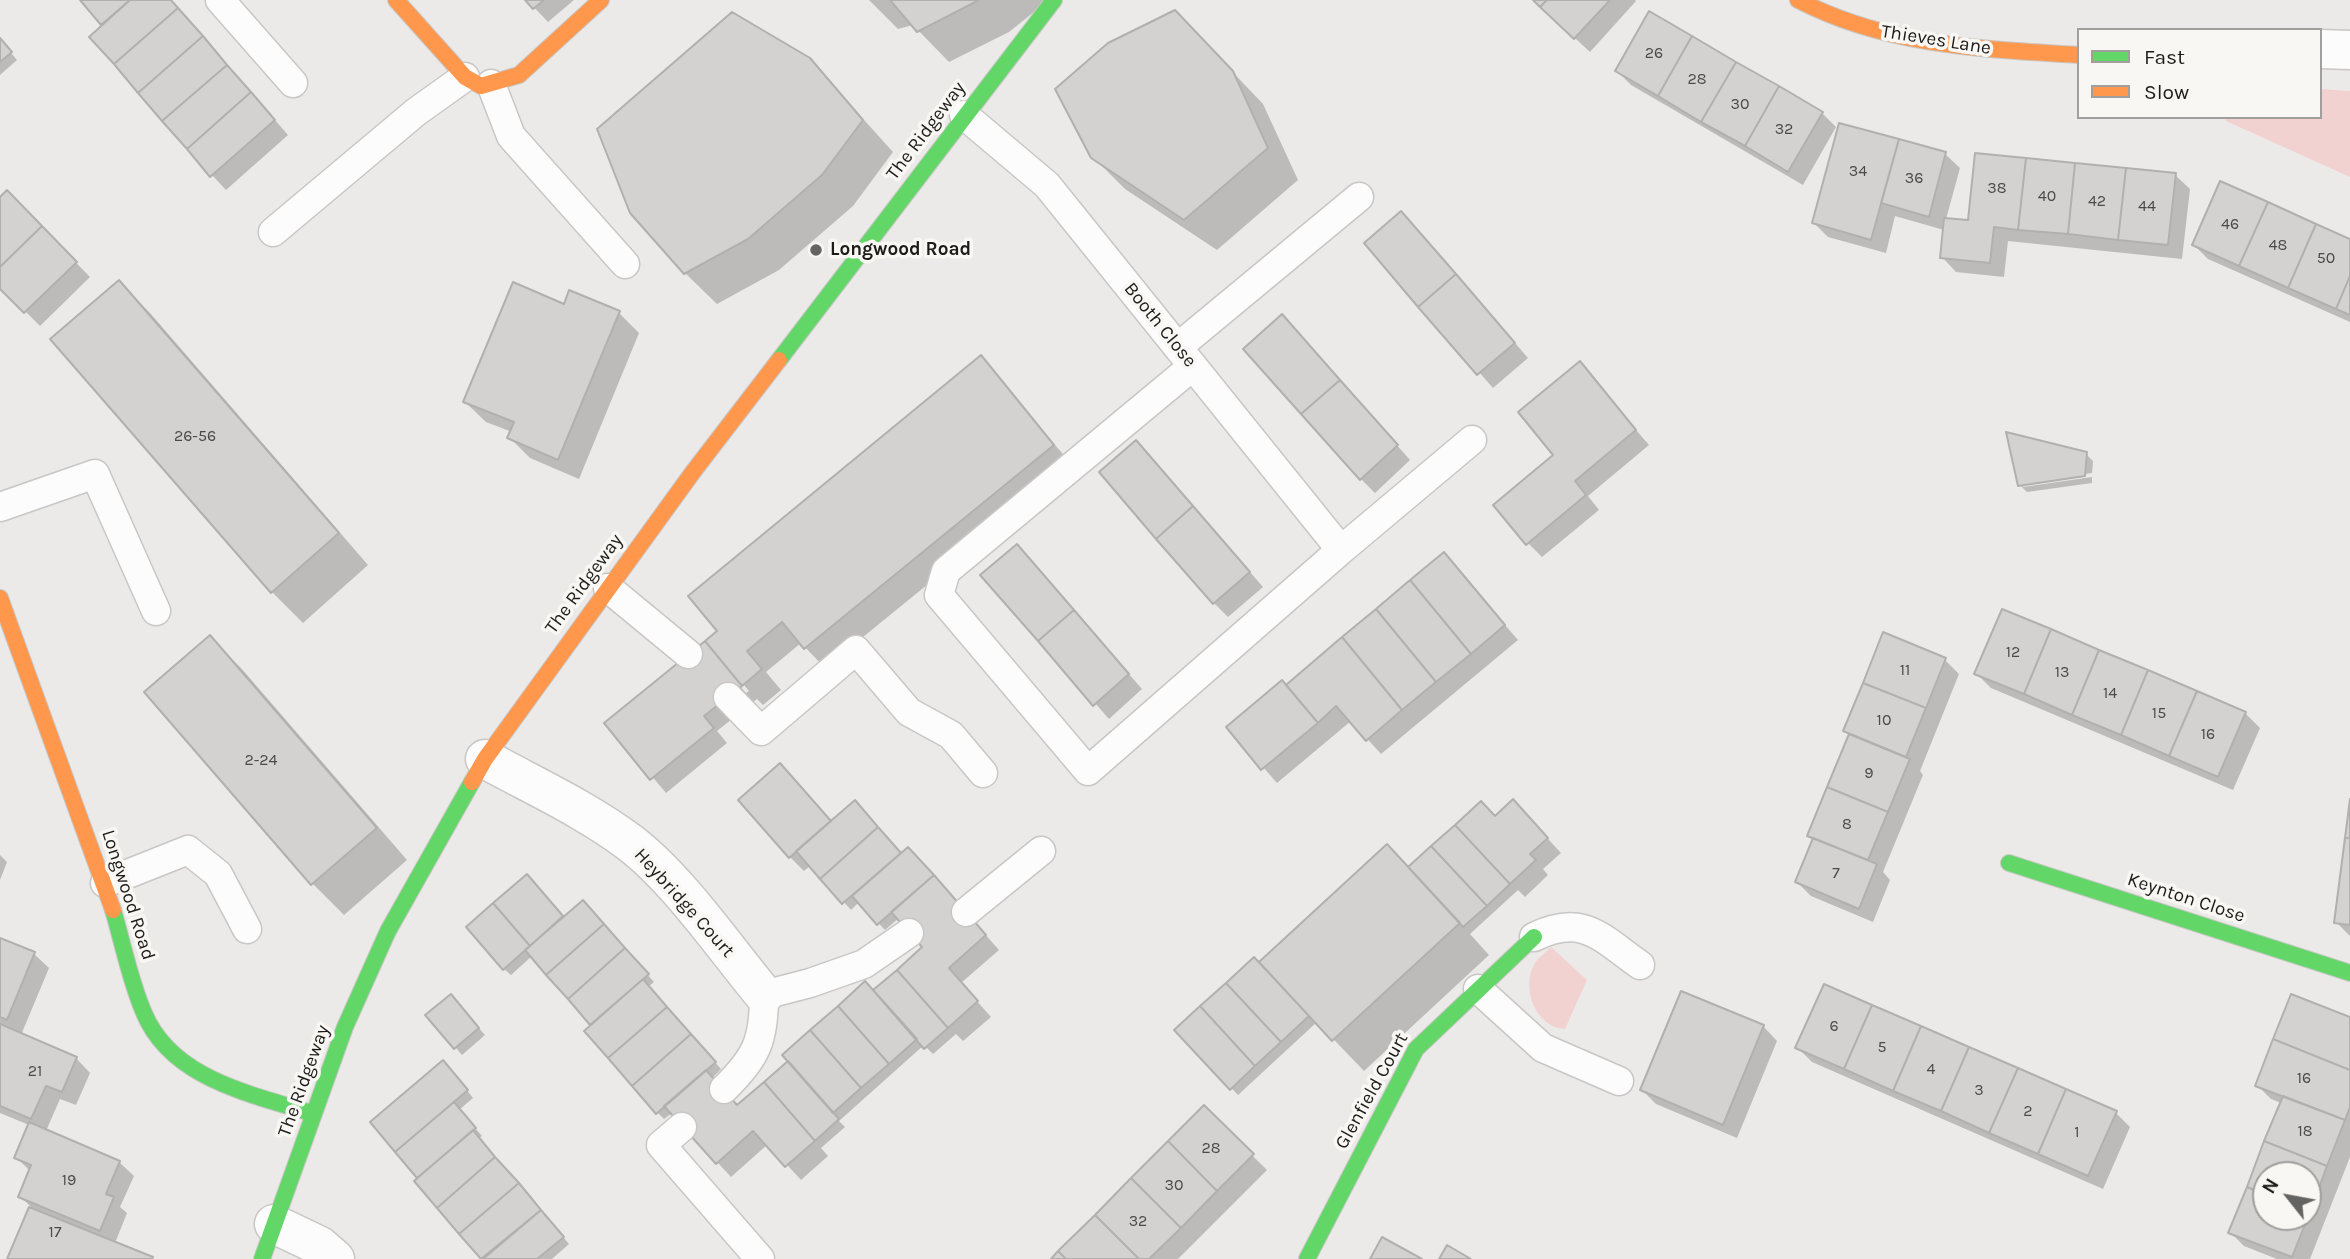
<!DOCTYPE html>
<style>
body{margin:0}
#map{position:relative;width:2350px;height:1259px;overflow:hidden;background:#ebeae8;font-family:Karla,sans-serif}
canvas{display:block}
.legend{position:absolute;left:2077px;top:28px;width:245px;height:91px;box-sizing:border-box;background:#f9f7f4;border:2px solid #a19f9d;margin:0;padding:9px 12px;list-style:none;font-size:21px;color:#1c1c1a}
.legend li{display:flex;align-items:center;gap:14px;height:35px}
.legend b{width:35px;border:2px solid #a19f9d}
.north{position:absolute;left:2252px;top:1161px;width:70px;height:70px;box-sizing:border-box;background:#f9f7f4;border:2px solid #a19f9d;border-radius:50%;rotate:301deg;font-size:19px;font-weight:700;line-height:28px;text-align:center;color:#1c1c1a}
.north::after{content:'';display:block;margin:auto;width:24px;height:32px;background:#646462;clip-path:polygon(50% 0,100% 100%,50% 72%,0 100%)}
</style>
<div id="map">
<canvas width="2350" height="1259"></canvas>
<ul class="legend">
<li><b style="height:9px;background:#63d668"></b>Fast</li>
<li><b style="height:9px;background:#ff974d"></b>Slow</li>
</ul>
<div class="north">N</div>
</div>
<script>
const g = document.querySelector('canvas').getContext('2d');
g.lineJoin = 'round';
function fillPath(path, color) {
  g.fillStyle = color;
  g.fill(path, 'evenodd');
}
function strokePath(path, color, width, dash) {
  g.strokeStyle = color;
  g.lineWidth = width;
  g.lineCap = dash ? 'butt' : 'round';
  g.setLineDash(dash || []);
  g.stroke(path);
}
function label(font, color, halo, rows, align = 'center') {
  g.font = font + ' Karla,sans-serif';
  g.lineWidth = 7;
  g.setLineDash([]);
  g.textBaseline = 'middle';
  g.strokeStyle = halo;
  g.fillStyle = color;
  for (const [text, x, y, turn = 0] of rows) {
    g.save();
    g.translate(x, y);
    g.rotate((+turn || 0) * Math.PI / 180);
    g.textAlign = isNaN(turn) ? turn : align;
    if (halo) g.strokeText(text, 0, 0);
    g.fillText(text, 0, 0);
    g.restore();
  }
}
const green = new Path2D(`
 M2320,89L2350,91V177L2226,121L2224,117H2320Z
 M1551,947L1587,980L1565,1029C1536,1028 1520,988 1535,963C1539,957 1546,952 1551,947Z`);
const shadow = new Path2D(`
 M82,0H171L288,135L226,190L212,175L104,25Z
 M527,0H574L548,22Z
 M869,0H1049L1009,32L949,62L913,25L898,29Z
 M1534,0H1635L1636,1L1590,52Z
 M0,40L17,60L0,75Z
 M1206,44L1263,104L1298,180L1217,250L1125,189L1093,157Z
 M809,59L893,152L853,206L779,270L717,304L685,273Z
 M1617,71L1822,113L1836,127L1803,185L1631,85Z
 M1945,154L1960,168L1946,219L1970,222L2175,175L2190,189L2182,259L2008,241L2004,277L1956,272L1942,257L1944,230L1895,216L1886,253L1828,237L1814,223Z
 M7,192L90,277L40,326L0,286V199Z
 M1415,227L1528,358L1493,388L1366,243Z
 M2350,241V322L2208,259L2194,245Z
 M119,282L150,313L368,565L303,623L272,592Z
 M565,306L619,313L639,333L579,479L530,458L510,438L512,432L486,422L465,402Z
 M1296,331L1410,460L1375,493L1361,479Z
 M981,358L1073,466L825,668L801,643L766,672L781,690L763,705L757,699L717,731L727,743L666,793L607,723L719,631ZM715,656H720L749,691L746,693Z
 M1579,364L1649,445L1588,496L1599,510L1542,557L1528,543L1556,455Z
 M2008,434L2086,454L2093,461L2092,473L2023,483V487L2092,477V483L2027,492L2020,485Z
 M1150,457L1263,587L1228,617L1214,603Z
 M1017,546L1142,689L1109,719L983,575Z
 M1444,554L1518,640L1381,754L1351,721L1277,783L1228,727L1286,687Z
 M209,637L241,668L407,860L344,915L313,884L146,692Z
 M1945,660L1959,674L1920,771L1923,775L1883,872L1890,880L1873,922L1811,896L1797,882L1814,840L1809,835L1850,736L1845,731Z
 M1977,674L2245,713L2260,728L2233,790L1991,688Z
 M780,765L832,822L862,809L902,855L948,892L999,950L961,983L991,1017L963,1041L956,1034L933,1054L924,1045L839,1121L845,1127L821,1148L828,1156L801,1180L768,1144L731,1177L672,1113L664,1119L658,1113L593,1025L532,956L511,975L504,969L534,883L564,918L590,909L654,982L648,987L721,1069L712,1078L738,1107L924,947L899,918L885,930L859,902L851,910L811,865L804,871L790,857Z
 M1527,816L1561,853L1543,869L1548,875L1525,897L1518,890L1470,934L1489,955L1364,1071L1317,1022L1238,1095L1177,1030L1259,964L1387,846L1409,869L1495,818Z
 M2350,817V936L2336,922Z
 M0,855L7,862L0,880Z
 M0,940L34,954L49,968L21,1035L76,1058L90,1073L76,1105L60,1099L46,1131L119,1162L134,1176L120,1207L127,1213L115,1243L152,1259H9L31,1207L20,1196L31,1172L16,1157L29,1125L0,1113Z
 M457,1003L485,1035L462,1055L428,1015Z
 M2350,1019V1157L2310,1259H2277L2244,1246L2230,1232L2281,1103L2271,1099L2257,1085ZM2266,1175H2308V1217H2266Z
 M1763,1026L1777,1041L1737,1138L1656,1104L1642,1090Z
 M1798,1048L2116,1113L2130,1127L2103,1189L1812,1062Z
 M450,1069L473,1098L459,1110L482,1136L479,1138L569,1244L552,1259H484L372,1123Z
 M1204,1108L1267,1170L1178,1259H1053Z`);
const building = new Path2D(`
 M80,0H130L101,25Z
 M130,0H171L178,8L114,64L89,37Z
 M525,0H544L533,9Z
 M890,0H979L917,32Z
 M1533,0H1547L1540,7Z
 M1547,0H1610L1574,39L1540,7Z
 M178,8L203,36L138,93L114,64Z
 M1175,10L1233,71L1268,148L1184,220L1091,158L1055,89L1108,43Z
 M1649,11L1692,36L1658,96L1615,71Z
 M732,12L810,58L863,120L822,175L748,239L684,274L630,213L597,129Z
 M203,36L227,65L162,121L138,93Z
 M1692,36L1736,62L1701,122L1658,96Z
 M0,38L12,52L0,62Z
 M1736,62L1779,86L1745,146L1701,122Z
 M227,65L251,92L187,149L162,121Z
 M1779,86L1823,112L1788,172L1745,146Z
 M251,92L275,120L210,177L187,149Z
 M1839,123L1899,139L1871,240L1812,223Z
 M1899,139L1946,152L1929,217L1881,203Z
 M1975,153L2026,158L2018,230L1994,227L1990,263L1940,258L1944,218L1968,220Z
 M2026,158L2075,163L2068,234L2018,230Z
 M2075,163L2126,168L2118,240L2068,234Z
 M2126,168L2176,173L2168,245L2118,240Z
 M2220,181L2268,202L2239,266L2192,245Z
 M7,190L42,226L0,267V197Z
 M2268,202L2316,224L2288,288L2239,266Z
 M1401,211L1456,274L1418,307L1364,243Z
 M2316,224L2350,239V276L2336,309L2288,288Z
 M42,226L77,262L24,313L0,289V267Z
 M1456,274L1515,343L1477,375L1418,307Z
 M2350,276V315L2336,309Z
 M119,280L339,533L271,593L50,339Z
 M513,282L564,304L569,290L620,311L558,460L507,438L514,422L463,402Z
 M1282,314L1340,380L1301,414L1243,349Z
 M981,355L1054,445L804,649L782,622L747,651L762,669L742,686L705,641L717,631L688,596Z
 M1580,361L1636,430L1575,481L1586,495L1526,545L1493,505L1553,455L1518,412Z
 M1340,380L1398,445L1360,480L1301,414Z
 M2006,432L2087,452L2085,476L2018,486Z
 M1136,440L1193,506L1156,539L1099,472Z
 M1193,506L1250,572L1213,604L1156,539Z
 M1017,544L1074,610L1038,641L980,575Z
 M1444,552L1505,625L1471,654L1410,580Z
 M1410,580L1471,654L1436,682L1376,609Z
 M1376,609L1436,682L1402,710L1342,637Z
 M2002,609L2051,629L2024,694L1974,674Z
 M1074,610L1129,674L1093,706L1038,641Z
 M2051,629L2099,650L2072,715L2024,694Z
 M1883,632L1946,658L1926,708L1863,683Z
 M210,635L377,828L311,885L144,692Z
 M1342,637L1402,710L1366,741L1336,706L1318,723L1286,685Z
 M705,641L742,686L704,716L714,728L650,780L604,723Z
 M2099,650L2148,670L2121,735L2072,715Z
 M2148,670L2197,691L2169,756L2121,735Z
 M1282,680L1318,723L1261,770L1226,727Z
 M1863,683L1926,708L1906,757L1843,731Z
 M2197,691L2246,712L2218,777L2169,756Z
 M1849,734L1910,759L1888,812L1827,787Z
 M780,763L831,821L789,858L738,800Z
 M1827,787L1888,812L1868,860L1807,836Z
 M1513,799L1548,838L1530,854L1536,860L1510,884L1455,825L1481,801L1495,816Z
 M2350,799V838H2345Z
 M855,800L878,827L820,879L796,851Z
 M1455,825L1510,884L1487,906L1431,846Z
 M878,827L901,853L842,904L820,879Z
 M1813,838L1877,864L1859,909L1795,882Z
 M2345,838H2350V925L2334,923Z
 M1387,844L1460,923L1332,1041L1259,962Z
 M1431,846L1487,906L1463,927L1408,867Z
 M908,847L934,875L877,925L852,896Z
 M527,874L563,916L530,946L493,903Z
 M934,875L986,935L949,968L978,1001L948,1028L897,970L922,947L891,912Z
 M583,900L604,924L546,975L525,950Z
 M493,903L530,946L503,970L466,927Z
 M604,924L625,948L568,999L546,975Z
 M0,938L35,952L7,1020L0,1017Z
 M625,948L649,974L590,1025L568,999Z
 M1254,957L1309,1016L1281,1042L1226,983Z
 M897,970L948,1028L924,1049L873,990Z
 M643,979L667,1007L608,1058L584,1031Z
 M865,981L917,1039L889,1064L838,1006Z
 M1226,983L1281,1042L1255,1066L1200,1006Z
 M1824,984L1872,1005L1844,1069L1795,1048Z
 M1681,991L1764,1025L1723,1125L1640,1090Z
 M451,994L479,1028L454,1049L425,1015Z
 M2291,994L2350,1017V1070L2273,1039Z
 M1872,1005L1921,1026L1893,1091L1844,1069Z
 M838,1006L889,1064L861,1088L810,1030Z
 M1200,1006L1255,1066L1230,1090L1174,1030Z
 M667,1007L691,1034L632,1086L608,1058Z
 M0,1024L77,1057L62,1092L46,1086L31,1119L0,1106Z
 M1921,1026L1969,1047L1941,1111L1893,1091Z
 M810,1030L861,1088L833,1113L782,1055Z
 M691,1034L716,1062L656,1114L632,1086Z
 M2273,1039L2350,1070V1107L2345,1120L2255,1086Z
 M1969,1047L2018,1068L1989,1133L1941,1111Z
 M443,1060L468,1090L395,1152L370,1122Z
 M788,1061L839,1119L815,1141L764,1082Z
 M2018,1068L2066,1089L2038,1154L1989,1133Z
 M706,1070L737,1105L764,1082L815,1141L785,1167L753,1131L716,1164L664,1106Z
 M2066,1089L2117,1111L2088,1176L2038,1154Z
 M2283,1096L2345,1120L2327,1166L2264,1141Z
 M454,1102L476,1128L417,1178L395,1152Z
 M1204,1105L1254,1154L1217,1191L1168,1141Z
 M29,1122L120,1161L106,1194L114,1197L100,1231L18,1197L31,1165L14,1158Z
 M473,1130L495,1157L437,1208L414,1181Z
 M1168,1141L1217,1191L1181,1228L1131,1178Z
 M2264,1141L2327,1166L2310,1212L2308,1175H2266V1195L2247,1187Z
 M495,1157L519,1183L459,1234L437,1208Z
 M1131,1178L1181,1228L1149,1259H1139L1095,1215Z
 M519,1183L541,1210L481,1259L459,1234Z
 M2247,1187L2266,1195V1217H2308L2292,1257L2228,1233Z
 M29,1207L153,1257L152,1259H7Z
 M541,1210L564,1237L537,1259H483Z
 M1095,1215L1139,1259H1066L1058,1251Z
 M1382,1237L1422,1259H1370Z
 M1447,1245L1471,1259H1439Z
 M1058,1251L1066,1259H1051Z`);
const lane = new Path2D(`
 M220,0L293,83
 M491,84L511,136L625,264
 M964,115L1047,185L1341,550L1088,771L939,595L946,571L1193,366
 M273,232L416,112L465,77
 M1178,347L1359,197
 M0,507L95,474L156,611
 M1341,550L1472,440
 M608,588L688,654
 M728,697L761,731L856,650L909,712L951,735L983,773
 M105,883L188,850L218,874L247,929
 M966,912L1041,851
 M1534,937C1583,913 1600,937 1640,965
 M1478,989L1543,1048L1619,1081
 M724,1089C757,1057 764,1040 764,995L810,983L864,964L909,933
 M682,1127L661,1145L760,1259`);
const street = new Path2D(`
 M2320,49L2350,50
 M485,759C534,786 585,809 629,842C678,879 724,947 764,995
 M274,1224L320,1246L335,1259`);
const fast = new Path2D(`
 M779,360L1054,0
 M2009,863L2350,973
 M113,910C123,944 130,981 144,1013C172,1080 253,1094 314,1114
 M262,1259L345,1027L388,931L472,782
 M1307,1259L1416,1049L1534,937`);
const slow = new Path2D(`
 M396,0L465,77L481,86L519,75L601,0
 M1798,0C1887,46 1981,49 2079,55
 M0,598L113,910
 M472,782L485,759L693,472L779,360`);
const markers = [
 [816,250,7,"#646462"]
];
const numberNames = [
 ["26",1654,53],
 ["28",1697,79],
 ["30",1740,104],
 ["32",1784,129],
 ["34",1858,171],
 ["36",1914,178],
 ["38",1997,188],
 ["40",2047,196],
 ["42",2097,201],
 ["44",2147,206],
 ["46",2230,224],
 ["48",2278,245],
 ["50",2326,258],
 ["26-56",195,436],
 ["12",2013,652],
 ["11",1905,670],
 ["13",2062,672],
 ["14",2110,693],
 ["15",2159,713],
 ["10",1884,720],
 ["16",2208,734],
 ["2-24",261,760],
 ["9",1869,773],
 ["8",1847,824],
 ["7",1836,873],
 ["6",1834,1026],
 ["5",1882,1047],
 ["4",1931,1069],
 ["21",35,1071],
 ["16",2304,1078],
 ["3",1979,1090],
 ["2",2028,1111],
 ["18",2305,1131],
 ["1",2077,1132],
 ["28",1211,1148],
 ["19",69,1180],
 ["30",1174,1185],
 ["32",1138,1221],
 ["17",55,1232]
];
const streetNames = [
 ["Thieves Lane",1936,40,9],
 ["The Ridgeway",926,131,-53],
 ["Booth Close",1160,325,51],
 ["The Ridgeway",584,584,-54],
 ["Longwood Road",128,895,72],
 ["Keynton Close",2186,898,18],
 ["Heybridge Court",684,903,48],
 ["The Ridgeway",304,1081,-70],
 ["Glenfield Court",1372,1091,-61]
];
const poiNames = [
 ["Longwood Road",830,250]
];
fillPath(green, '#f1d2d1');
fillPath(shadow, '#0003');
fillPath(building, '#d3d2d1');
strokePath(building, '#b1b0af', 2);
strokePath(lane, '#c8c7c6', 31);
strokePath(street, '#c8c7c6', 41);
strokePath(fast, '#c8c7c6', 18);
strokePath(slow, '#c8c7c6', 18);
strokePath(lane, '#fcfcfc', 28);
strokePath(street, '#fcfcfc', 38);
strokePath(fast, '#63d668', 16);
strokePath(slow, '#ff974d', 16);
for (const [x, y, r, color] of markers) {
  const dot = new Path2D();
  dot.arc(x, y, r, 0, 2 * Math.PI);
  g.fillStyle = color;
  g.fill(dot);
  strokePath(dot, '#f9f7f4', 2.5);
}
label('16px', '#4b4a49', null, numberNames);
label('19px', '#1c1c1a', '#f9f7f4', streetNames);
label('bold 19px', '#1c1c1a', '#f9f7f4', poiNames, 'left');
</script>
